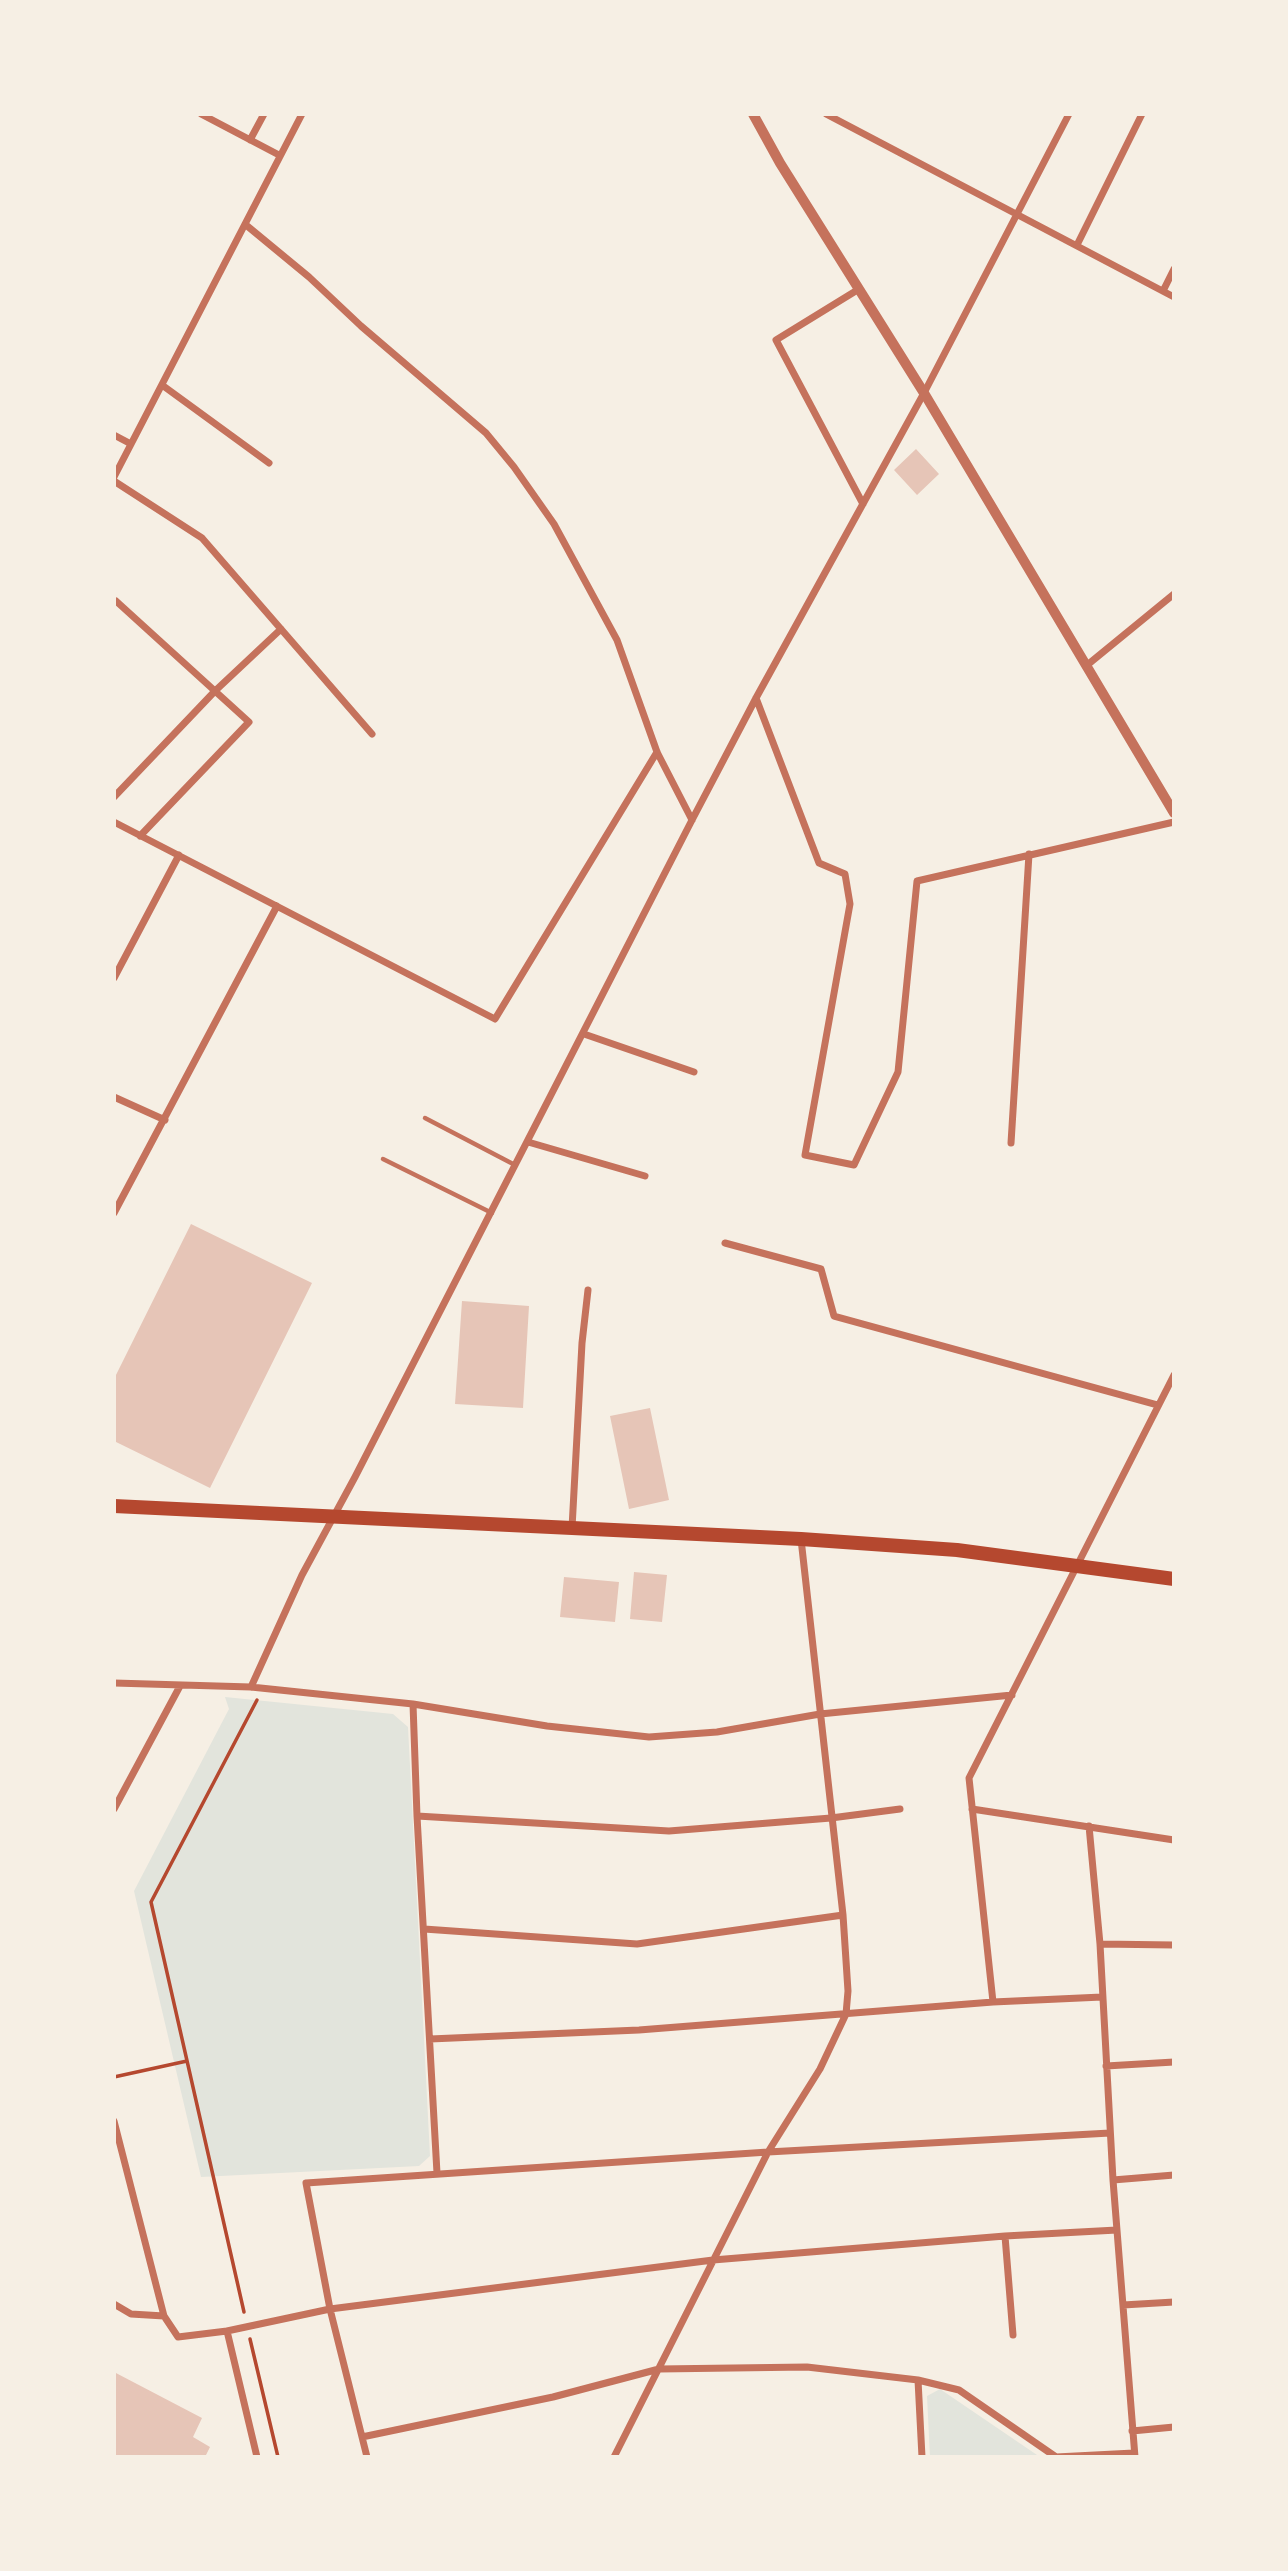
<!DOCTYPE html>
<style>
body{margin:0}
#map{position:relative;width:1288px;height:2571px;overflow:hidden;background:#f6efe4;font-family:"Fira Sans",sans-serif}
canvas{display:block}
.frame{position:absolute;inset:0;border:116px solid #f6efe4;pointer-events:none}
</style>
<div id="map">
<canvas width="1288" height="2571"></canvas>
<div class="frame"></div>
</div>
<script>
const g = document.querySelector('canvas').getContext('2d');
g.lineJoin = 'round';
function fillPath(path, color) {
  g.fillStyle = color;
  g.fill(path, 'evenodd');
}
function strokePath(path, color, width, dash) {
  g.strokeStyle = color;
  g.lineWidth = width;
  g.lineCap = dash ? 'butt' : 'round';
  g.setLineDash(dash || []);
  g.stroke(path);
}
const green = new Path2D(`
 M225,1697L393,1714L408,1727L430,2156L419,2166L201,2177L134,1891L229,1709Z
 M940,2389L1040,2457H930L927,2396Z`);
const building = new Path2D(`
 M916,449L939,474L917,495L894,470Z
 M191,1224L312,1283L210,1488L114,1441V1379Z
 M462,1301L529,1306L523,1408L455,1404Z
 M650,1408L669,1500L629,1509L610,1416Z
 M634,1572L667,1575L662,1622L630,1619Z
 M564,1577L619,1582L615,1622L560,1617Z
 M114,2372L202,2418L193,2437L210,2447L205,2457H114Z`);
const path = new Path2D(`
 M114,2077L187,2061
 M244,2312L151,1902L257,1700
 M250,2339L278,2457`);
const service = new Path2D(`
 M425,1118L515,1165
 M383,1159L492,1213`);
const minor = new Path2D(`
 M201,114L279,155
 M826,114L1174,297
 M250,140L264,114
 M246,225L309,277L361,326L486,433L514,467L554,524L617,640L657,752L692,820
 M1077,245L1142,114
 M859,289L776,340L863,504
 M1163,291L1174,269
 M162,385L269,463
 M114,435L131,444
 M114,477L302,114
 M114,481L202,538L372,734
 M116,601L249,722L140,836
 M1086,666L1174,594
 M756,698L819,863L845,874L850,904L805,1155L854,1165L898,1072L917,881L1174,822
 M114,797L215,691L281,629
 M114,822L495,1019L657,752
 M114,978L179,855
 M584,1034L694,1072
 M114,1097L165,1120
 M528,1142L645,1176
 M1011,1143L1029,854
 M114,1213L277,906
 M725,1243L821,1269L834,1316L1158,1405
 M572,1528L582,1343L588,1290
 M114,1683L251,1687L413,1704L547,1726L649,1737L717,1732L820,1714L1012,1695
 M251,1687L302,1575L355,1477L692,820L756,698L924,393L1069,114
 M413,1704L417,1816L437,2173
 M114,1809L180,1686
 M972,1809L1174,1840
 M417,1816L669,1831L831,1818L900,1809
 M1089,1826L1100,1944L1113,2180L1135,2457
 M424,1929L637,1944L843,1915
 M1100,1944L1174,1945
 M993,2002L969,1778L1174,1375
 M430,2039L639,2030L993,2002L1102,1997
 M1106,2066L1174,2062
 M114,2121L164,2316L178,2337L227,2331L330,2309L713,2260L1005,2236L1117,2230
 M1113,2180L1174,2175
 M1005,2236L1013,2335
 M114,2304L131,2314L164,2316
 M1123,2305L1174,2302
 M227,2331L257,2457
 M918,2380L922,2457
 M1132,2431L1174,2427
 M362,2437L553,2397L659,2369L807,2367L918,2380L959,2390L1056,2457L1134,2453
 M367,2457L330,2309L306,2183L768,2152L1110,2133
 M614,2457L768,2152L820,2069L846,2014L848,1991L843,1915L801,1539`);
const tertiary = new Path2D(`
 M753,114L780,163L924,393L1174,813`);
const trunk = new Path2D(`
 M114,1506L801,1539L957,1550L1174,1579`);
fillPath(green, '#e2e4dc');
fillPath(building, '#e6c5b7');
strokePath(path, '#b5482f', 3.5);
strokePath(service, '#c5725c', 4.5);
strokePath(minor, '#c5725c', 7);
strokePath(tertiary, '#c5725c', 10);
strokePath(trunk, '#b5482f', 14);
</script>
